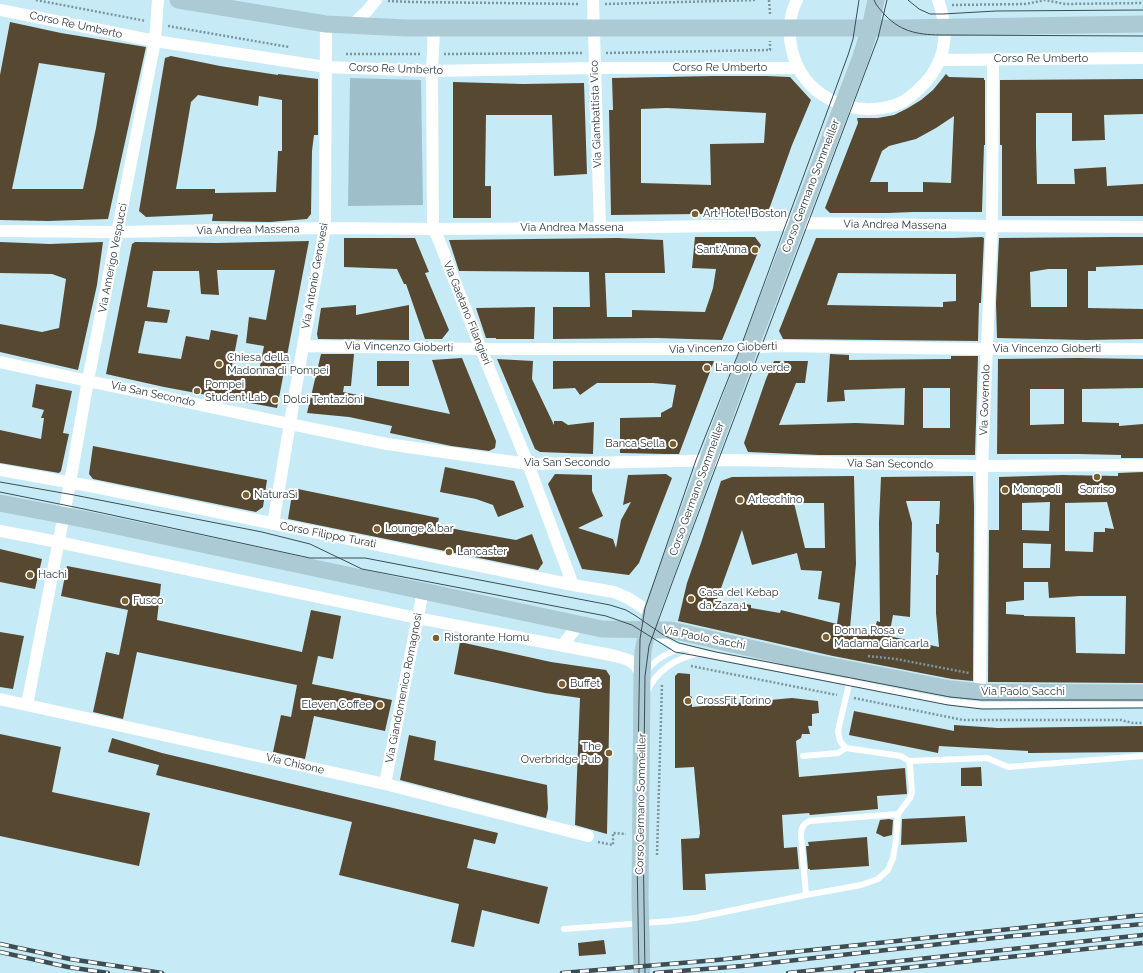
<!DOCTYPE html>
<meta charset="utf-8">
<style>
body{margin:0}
canvas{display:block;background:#c6ebf6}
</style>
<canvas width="1143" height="973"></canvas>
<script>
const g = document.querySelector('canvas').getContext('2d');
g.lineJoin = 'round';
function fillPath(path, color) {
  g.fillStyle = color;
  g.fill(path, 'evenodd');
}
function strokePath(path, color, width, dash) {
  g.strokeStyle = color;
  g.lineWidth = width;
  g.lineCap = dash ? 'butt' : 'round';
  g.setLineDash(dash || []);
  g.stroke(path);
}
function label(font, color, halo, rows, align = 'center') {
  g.font = font + ' Raleway,sans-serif';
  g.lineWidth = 4;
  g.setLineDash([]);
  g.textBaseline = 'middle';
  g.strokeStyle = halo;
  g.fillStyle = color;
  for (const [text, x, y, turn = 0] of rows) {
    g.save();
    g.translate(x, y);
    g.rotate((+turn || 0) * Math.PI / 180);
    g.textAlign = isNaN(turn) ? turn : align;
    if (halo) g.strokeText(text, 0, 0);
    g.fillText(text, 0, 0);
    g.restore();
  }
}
const green = new Path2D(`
 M350,78L421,80L423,205L348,206Z`);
const building = new Path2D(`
 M10,22L61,33L146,47L108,219L48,221L0,220V75ZM39,63L105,73L96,128L83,189H12Z
 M171,56L220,66L278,75V74L318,79V135H314L312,151L311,214L307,219L270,222L212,221L213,214L146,217L139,211L165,58ZM198,95L258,106L259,96L282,100V151H278L276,192L215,193V189H176L191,102Z
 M946,74L949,77L984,78V80H985V145H984L982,212H913L888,213H830L825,208L858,123L857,118H878L894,115L908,108L921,100L933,90ZM954,116L951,183L923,182V192H888V182H870L882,151L889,146L916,139L936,128Z
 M714,76H767L790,77L811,100L792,145L767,215L697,214L611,215L609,110H613L612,78ZM667,108L766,113L764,143L710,144L711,185L641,183V109Z
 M1143,79V114L1104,115L1105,140L1072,141V113H1036V147L1037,184H1075L1074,169L1106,167L1107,186L1143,184V216H1002V145H1000V80Z
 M453,82L523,84L584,83L587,174L554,176L552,115H486L485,186H491V218H453Z
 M695,237H755L761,245L722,340L657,338L553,339V307H590L589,272L459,271L449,240L618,238L663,240L665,273H605L607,317H632V310L705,312L713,288L716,269L692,268Z
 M982,237L984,238L981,303H979L978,341L783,339L779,331L816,238H954ZM838,273L956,274V301L943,302V307L827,305Z
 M1115,237H1143V265L1096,267V271H1088V308L1143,309V339L1085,340L997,338L996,303L999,238ZM1048,269H1067V307H1031L1030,272Z
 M344,238H415L429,272L425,273L449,330L442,339H425L406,284H404L397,269L344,267Z
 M309,241L277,408L164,387L106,374L132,244L135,242L216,243ZM217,270H275L266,320L249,317L246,343L264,346L258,376L231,371L238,335L211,330L209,340L186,336L181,359L138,353L145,321L167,323L170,310L147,307L153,271H199L201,294L219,295Z
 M0,242L50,244L103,242L97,285L78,370L0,352V324L42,332L59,328L66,279L52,274L0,273Z
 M356,305V315L409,305V340L318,339L317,334L321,308Z
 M535,307L534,339H496V338H486L476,308Z
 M321,354H354L351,386H344L343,392L450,414L432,360L462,358L496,441L495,448L489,451L451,446L390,433L392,426L349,417L307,413Z
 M830,354L849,355V360L951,359V356H978L975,455H819L748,452L744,443L766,379L774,361H808L805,383H796L779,425L856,423L904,425L905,388L844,390L845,401L827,402ZM923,388H950V428H923Z
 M1079,358L1143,359V388L1082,389V422L1119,423V426L1143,424V458H1121V455L1079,454H997L998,359ZM1030,389H1064V424L1030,425Z
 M497,359L533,361L532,379L554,425V421H562L568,425L594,422L593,454L540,452L535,449Z
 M377,361H409V386H377Z
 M553,361H714L679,454H666L620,453V418L661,417V413L672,407L676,385L653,383H597L580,395L575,388L553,389Z
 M36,384L72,391L63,433L69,434L61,471L59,473L0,463V430L41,439L44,418H41L44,410L32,407Z
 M93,446L267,480L263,507L256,512L93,479L89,474Z
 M445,467L514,481L524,507L498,517L493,505L476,499L440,492Z
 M1143,472V683L988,682L989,530H999V477L1062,475L1118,476V473ZM1050,502L1049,531L1022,530V503ZM1107,502L1114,529L1105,528V532H1094L1093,552L1065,551V503ZM1023,543L1051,544L1050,568H1023ZM1024,582H1048L1049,598L1080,596H1126L1125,654L1076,653L1075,617L1024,616V615L1006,614V602L1024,600Z
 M555,474L592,475V491L603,516L578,528L613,539L616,548L621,520L631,502L623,505L628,475L666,474L672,478L639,563L629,575L582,569L548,484Z
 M854,476L856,564L850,628L873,634L877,621L880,622L879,522L881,477L973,476L974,507L973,681L952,679L833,656L678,621L687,583L701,543L721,481L732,477ZM906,501H940L939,524H936V552L939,553L938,575H936V613L939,647L889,636L893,615L910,617L912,523ZM794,503H824L825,548H805ZM742,530L752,565L797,553L801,570L822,571L818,599L840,603L837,624L781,610L780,613L751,608V605L739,603L738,605L716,602Z
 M293,488L439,518L437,525L460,530L516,540L532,534L543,563L538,570L288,519Z
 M0,549L42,559L35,589L0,582Z
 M67,566L161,584L157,620L302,652L311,610L341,616L333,659L318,656L312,684L392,700L385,731L314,716L305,759L273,752L281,715L291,717L297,685L137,652L123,719L93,712L106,652L119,655L128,610L61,596Z
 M0,632L24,636L13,689L0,687Z
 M460,642L551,662L606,670L610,676L607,834L575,825L580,698L545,693L454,674Z
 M678,673L690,674V696L692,697V707L792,698L818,701L819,713L812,714V726H808L810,734H802L801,738L796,741L799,777L905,768L907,794L877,796L878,809L810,815L809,813L782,815L784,848L797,847L799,869L705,874L706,890H683L681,839L699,838L700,833L694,767L675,768V676Z
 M854,711L954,731V725L998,728L1143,726V752L1028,753V751L939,746L938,753L849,735Z
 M0,734L61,747L52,792L150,813L139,866L0,836Z
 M409,735L436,741L434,760L547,785L548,809L546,818L400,780Z
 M112,738L162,753L498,833L495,844L474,839L467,868L548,887L539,924L482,910L474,947L451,942L459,904L339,875L352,822L156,775L159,765L108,752Z
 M981,767L982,786H961V768Z
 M965,816L967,842L901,845L902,819Z
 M889,819L893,820L892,835L884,837L876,833L880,820Z
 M867,837L869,866L810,870V869H808L806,846H809L808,842Z
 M604,940L606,954L579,956L578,943Z`);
const path = new Path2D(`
 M36,0L146,21
 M769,0L770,14
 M388,1L413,2L580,4
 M605,4L757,0
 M952,5L1026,4L1045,0L1065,4L1143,3
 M168,26L289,47
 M606,53L770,50V41
 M346,54H421
 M444,54L583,53
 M868,656L896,659L969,673
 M691,666L837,695
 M854,698L963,720H1121L1133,723H1143
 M598,842L613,845V833L626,834
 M657,855L662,684`);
const lane = new Path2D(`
 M655,635L672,645L702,653L945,701L982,705L1143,704
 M646,672C655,659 667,653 682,648
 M647,692C657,669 676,658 700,653
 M803,756L838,753L846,748
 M909,761L987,758L1008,767L1143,756
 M806,895L801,836C801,829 802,825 809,821L898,814
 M564,929L671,921L695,918L806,895L861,885L878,879L888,870L893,858L896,840L898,814L910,798L912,792L910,766L909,761L901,756L846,748L840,741L838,731L852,671`);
const street = new Path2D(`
 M593,0L600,228
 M797,0C789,15 788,34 792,50C802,94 846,116 888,107C900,105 911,97 919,89C946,64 950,33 938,0
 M0,10L155,41L326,67L432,71L595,68H798
 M351,26L366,12L376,0
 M434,28L432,71L433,229L438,238L481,349L528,464L573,585
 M940,60L1143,58
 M0,231L118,232L325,228L433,229L600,228L775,225L807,223L992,226L1143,227
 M303,346L481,349H729L778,346L981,349H1143
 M0,362L290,424L387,444L528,464L734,460L977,466L1143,465
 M0,470L95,487L573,585L614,592L628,598L651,613
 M273,524L303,346L325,228L326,24
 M0,531L58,542L417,618L611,655C622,658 634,659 639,671
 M562,646L579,624
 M980,692L982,466L992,226L993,59
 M0,699L385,784L588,836
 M27,705L70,483L88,380L155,41L158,0
 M385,784L423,591`);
const secondary = new Path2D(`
 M178,0L326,24L406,28H901L1143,24
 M0,503L88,520L602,629L671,630L811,662L951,689L980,692L1143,693
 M642,973L640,897L642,677L643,651L651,613L750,347L861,57L870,28L876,0`);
const tram = new Path2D(`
 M874,0C876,6 881,10 885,15C902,33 921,35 944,35L1143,36
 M908,0L919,9L930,14H943L996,11L1143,10
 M0,482L74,495L262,532L310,544L362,569L606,616L632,625L675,652L692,655L948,705L982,709L1143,708
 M0,492L84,509L310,558H365L610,605L626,610L636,616L662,634L679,643L716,652L950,697L981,700H1143
 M638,763L640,639L645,608L696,460L740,349L848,55L853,39L859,0
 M637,857L639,973
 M645,973L643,834L645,676L649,646L675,575L878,38L887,0`);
const rail = new Path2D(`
 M0,944L70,959L162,973
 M0,952L68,967L108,973
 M562,973L717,960L1143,915
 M655,973L742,966L1013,936L1143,924
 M788,973L1143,935
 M856,973L1143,943`);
const markers = [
 [695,214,4,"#7b6032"],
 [755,250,4,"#7b6032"],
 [219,364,4,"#7b6032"],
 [707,368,4,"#7b6032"],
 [197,391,4,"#7b6032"],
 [275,400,4,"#7b6032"],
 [673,444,4,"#7b6032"],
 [1097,477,4,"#7b6032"],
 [1005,490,4,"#7b6032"],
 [246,495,4,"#7b6032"],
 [740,500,4,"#7b6032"],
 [377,529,4,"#7b6032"],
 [449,552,4,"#7b6032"],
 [30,575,4,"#7b6032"],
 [691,599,4,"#7b6032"],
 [125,601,4,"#7b6032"],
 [826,637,4,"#7b6032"],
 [436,638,4,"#7b6032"],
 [562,684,4,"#7b6032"],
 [688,701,4,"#7b6032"],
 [380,705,4,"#7b6032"],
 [609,753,4,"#7b6032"]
];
const streetNames = [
 ["Corso Re Umberto",76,25,12],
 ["Corso Re Umberto",1041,59],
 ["Corso Re Umberto",720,68],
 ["Corso Re Umberto",396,69,2],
 ["Via Giambattista Vico",596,114,-92],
 ["Corso Germano Sommeiller",811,186,-69],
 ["Via Andrea Massena",895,225,1],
 ["Via Andrea Massena",572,228],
 ["Via Andrea Massena",248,230,-1],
 ["Via Amerigo Vespucci",113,258,-79],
 ["Via Antonio Genovesi",315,276,-80],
 ["Via Gaetano Filangieri",467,313,68],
 ["Via Vincenzo Gioberti",399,347,1],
 ["Via Vincenzo Gioberti",723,348,-2],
 ["Via Vincenzo Gioberti",1047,349],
 ["Via San Secondo",153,394,12],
 ["Via Governolo",985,400,-88],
 ["Via San Secondo",567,463],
 ["Via San Secondo",890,464,1],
 ["Corso Germano Sommeiller",697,489,-70],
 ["Corso Filippo Turati",328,535,11],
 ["Via Paolo Sacchi",704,638,11],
 ["Via Giandomenico Romagnosi",404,688,-79],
 ["Via Paolo Sacchi",1023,692],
 ["Via Chisone",295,764,13],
 ["Corso Germano Sommeiller",641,804,-89]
];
const poiNames = [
 ["Art Hotel Boston",703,214],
 ["Sant'Anna",747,250,"right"],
 ["Chiesa della",227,358],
 ["Madonna di Pompei",227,371],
 ["L'angolo verde",715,368],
 ["Pompei",205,385],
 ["Student Lab",205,398],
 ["Dolci Tentazioni",283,400],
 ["Banca Sella",665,444,"right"],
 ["Monopoli",1013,490],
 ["Sorriso",1097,490,"center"],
 ["NaturaSì",254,495],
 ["Arlecchino",748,500],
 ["Lounge & bar",385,529],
 ["Lancaster",457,552],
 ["Hachi",38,575],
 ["Casa del Kebap",699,593],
 ["da Zaza 1",699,606],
 ["Fusco",133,601],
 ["Donna Rosa e",834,631],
 ["Madama Giancarla",834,644],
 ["Ristorante Homu",444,638],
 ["Buffet",570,684],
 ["CrossFit Torino",696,701],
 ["Eleven Coffee",372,705,"right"],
 ["The",601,747,"right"],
 ["Overbridge Pub",601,760,"right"]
];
fillPath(green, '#9ebfc9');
fillPath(building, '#574931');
strokePath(path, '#7c969e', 2.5, [2, 2]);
strokePath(lane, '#fff', 6);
strokePath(street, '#fff', 12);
strokePath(secondary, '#accad3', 17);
strokePath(tram, '#3d4d53', 1);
strokePath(rail, '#3d4d53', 4.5);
strokePath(rail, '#fff', 3, [9]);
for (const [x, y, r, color] of markers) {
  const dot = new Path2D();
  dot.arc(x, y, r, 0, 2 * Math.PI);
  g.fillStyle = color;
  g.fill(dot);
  strokePath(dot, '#fff', 1.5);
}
label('11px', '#2b393e', '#fff', streetNames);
label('11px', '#2b393e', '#fff', poiNames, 'left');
</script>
